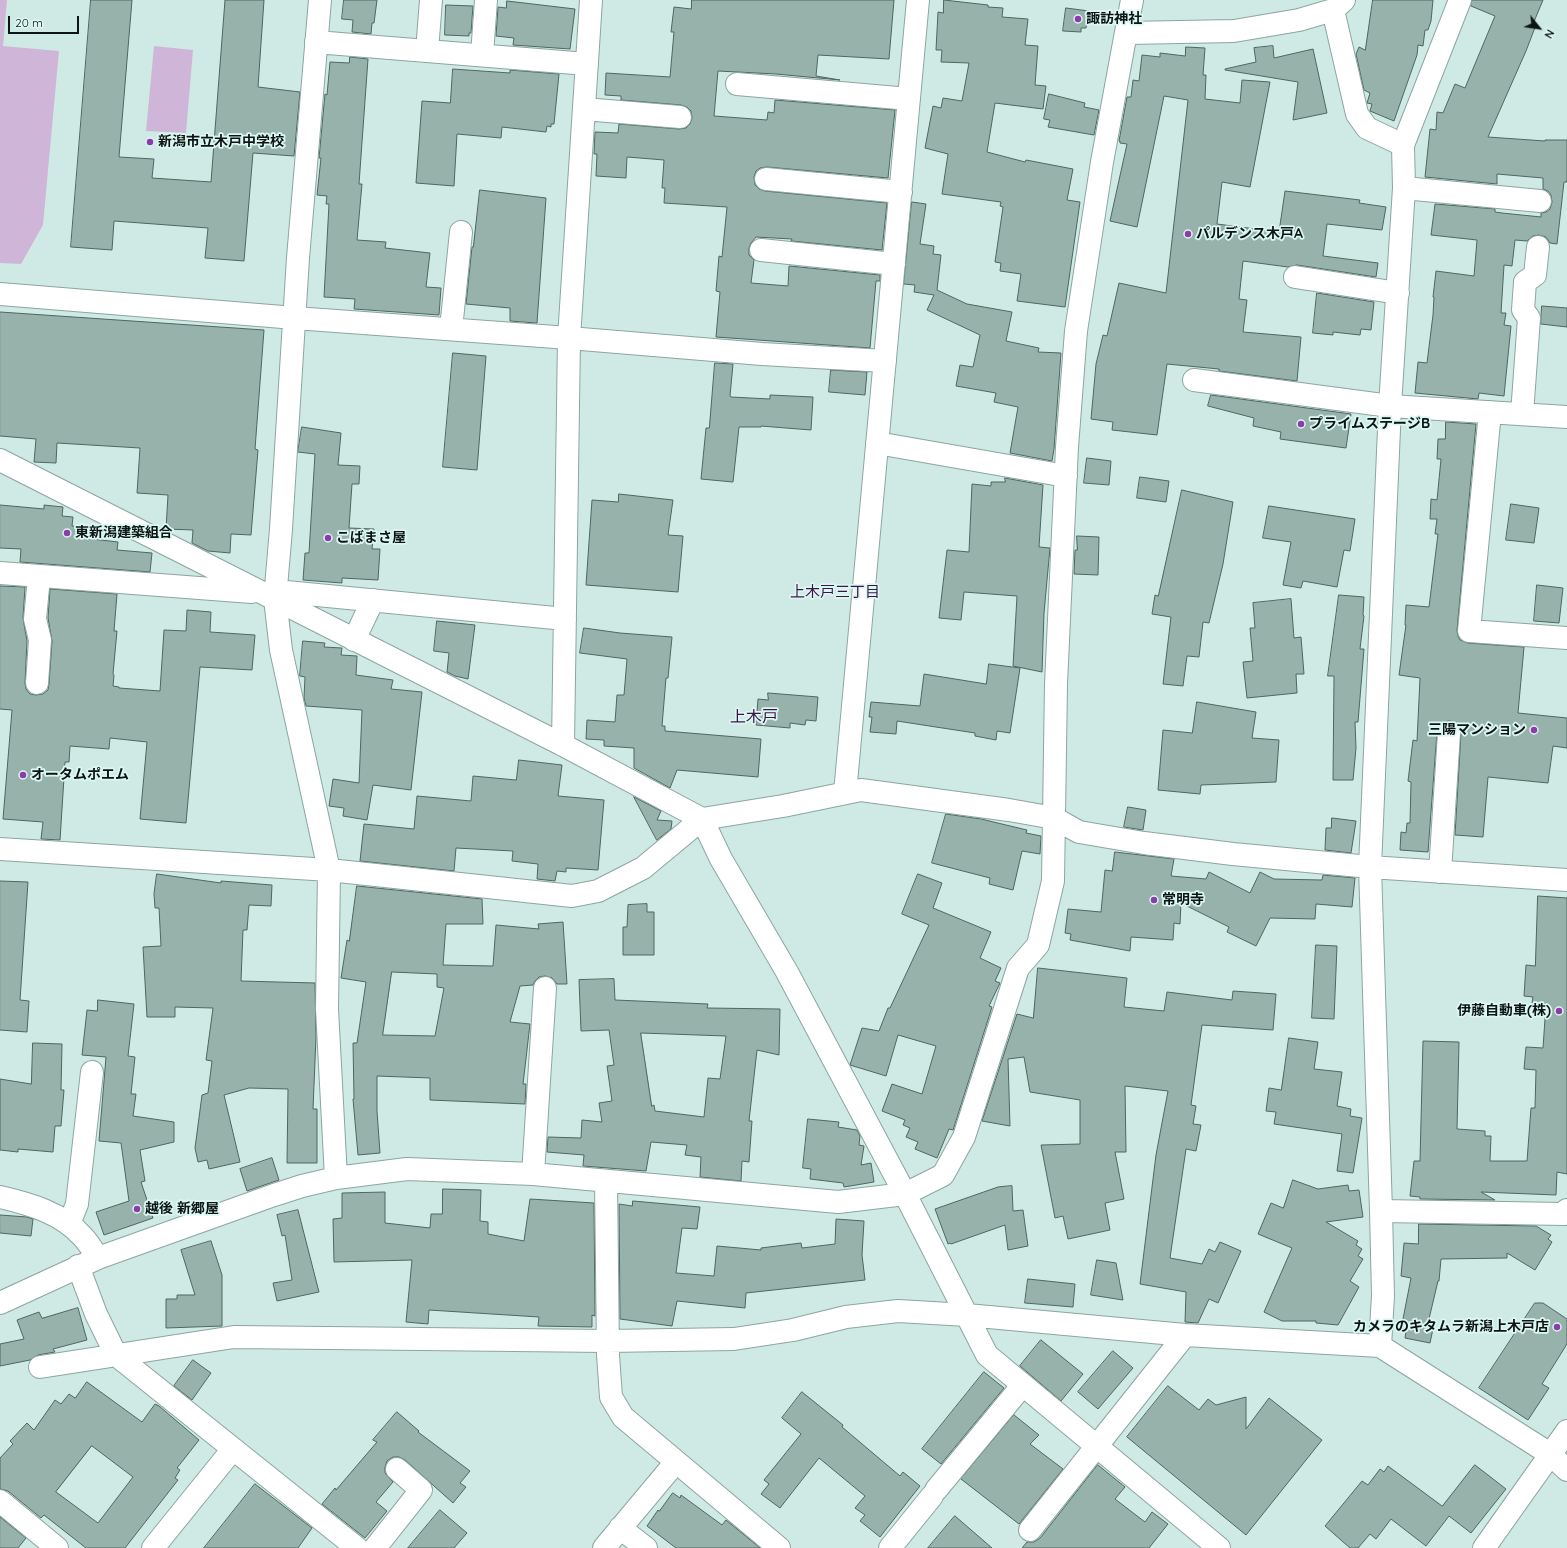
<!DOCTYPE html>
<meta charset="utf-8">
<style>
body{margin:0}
#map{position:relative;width:1567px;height:1548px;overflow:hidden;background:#cfeae5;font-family:Quicksand,sans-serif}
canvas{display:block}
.north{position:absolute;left:1519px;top:8px;width:40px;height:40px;-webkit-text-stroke:3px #dcf7f2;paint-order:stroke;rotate:120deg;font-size:11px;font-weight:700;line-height:16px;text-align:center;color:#0c1513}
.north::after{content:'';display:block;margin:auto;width:14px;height:18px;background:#0c1513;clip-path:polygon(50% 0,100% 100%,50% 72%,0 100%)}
.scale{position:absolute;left:8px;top:16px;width:71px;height:18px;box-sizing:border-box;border:2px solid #0c1513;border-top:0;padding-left:5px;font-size:12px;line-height:14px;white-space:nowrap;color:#0c1513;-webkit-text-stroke:3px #dcf7f2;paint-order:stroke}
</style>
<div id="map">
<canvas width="1567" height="1548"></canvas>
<div class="north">N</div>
<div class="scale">20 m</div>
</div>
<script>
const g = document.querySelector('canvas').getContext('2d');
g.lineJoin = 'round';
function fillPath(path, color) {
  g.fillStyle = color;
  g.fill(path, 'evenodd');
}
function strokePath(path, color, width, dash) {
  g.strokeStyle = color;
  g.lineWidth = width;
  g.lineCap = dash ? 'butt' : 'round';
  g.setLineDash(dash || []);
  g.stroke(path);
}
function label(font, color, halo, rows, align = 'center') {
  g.font = font + ' Quicksand,"Noto Sans JP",sans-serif';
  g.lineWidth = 3.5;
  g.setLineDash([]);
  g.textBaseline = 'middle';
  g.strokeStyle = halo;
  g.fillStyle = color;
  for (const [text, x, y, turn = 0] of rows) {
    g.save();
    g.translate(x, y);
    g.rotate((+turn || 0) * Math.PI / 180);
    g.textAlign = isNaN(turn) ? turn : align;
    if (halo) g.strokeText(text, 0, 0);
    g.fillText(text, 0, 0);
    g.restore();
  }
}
const green = new Path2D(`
 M0,0H7L3,46L59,51L43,225L21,264L0,263Z
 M154,46L193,50L186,133L146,131Z`);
const building = new Path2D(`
 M91,0H132L119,157L154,159L152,178L211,182L225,0H264L258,87L300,92L294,156L253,153L244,261L205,258L208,228L114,221L112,250L71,247Z
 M344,0H377L374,23H372L371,34L352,32L353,20L342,19Z
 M692,0H894L889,59L818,55L816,76L840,80L776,74L718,71L714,116L767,120L768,112L774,113L775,100L895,110L888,178L767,167L760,168L756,171L754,177L755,185L759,189L765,191L887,203L882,250L791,241L792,239L756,237L751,243L749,248V255L754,260L751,283L788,286L789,266L880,275V281H876L870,348L716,337L720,292L716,291L719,256L722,257L727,207L664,203L665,188H662L664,160L627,157L626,178L596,176L597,154H594L595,132L618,133L619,124L679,129L686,128L690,124L692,118L691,111L687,107L681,105L621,100V96L605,95L606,73L670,77L674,32H671L674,7L691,9Z
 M944,0L988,5V7L1003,8L1002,17L1028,19L1025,45L1038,46L1035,85L1046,86L1043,109L995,103L987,152L1025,162L1026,160L1073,169L1067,200L1080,202L1065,307L1017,301L1021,274L1000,271L1001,263L995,262L1003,207L1000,206L1001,202L942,194L948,154L925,148L933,106L941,108L943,98L962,101L969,63L941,62L942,50H936L938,12L943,13Z
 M1373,0H1433L1431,21L1428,30H1425L1423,46L1418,45L1417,55L1394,121L1370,111L1372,104L1367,103L1370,93L1364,90L1356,54L1359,47L1365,50Z
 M1472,0H1543L1533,24L1536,25L1526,51L1488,137L1545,141V140H1567V182H1564L1557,244L1550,243L1546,237L1539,235L1533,236L1527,241L1515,240L1512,266L1504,265L1501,313H1506L1504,325L1511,326L1504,396L1479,393L1478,399L1415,393L1418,362L1427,363L1433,315L1434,297H1433L1436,271L1474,276L1477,240L1431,235L1435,204L1495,209V212L1502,213L1541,217V213L1546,212L1550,209L1552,202L1551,195L1548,191L1543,189V178L1497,174V184L1425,177L1430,129L1436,130L1437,112L1443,113L1455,84L1465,88L1495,16L1471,6Z
 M507,1L575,9L570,49L513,45L514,38L496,36L498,7L506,8Z
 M446,5L473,6L471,33H469V36L445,35Z
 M1066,8L1089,11L1086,28H1081V32L1063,31Z
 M1273,46L1274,58L1313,49L1327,113L1293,120L1298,82L1225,70V69L1256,62L1254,48Z
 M1186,47L1205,48L1203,75H1206L1205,99L1240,103L1242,80L1270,82L1250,187L1222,182L1217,224L1279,232L1285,191L1360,200L1359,203L1386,207L1382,230L1327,224L1323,256L1378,263L1376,277L1297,265L1288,267L1243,261L1239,299L1247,300L1243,332L1301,337L1297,381L1219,371V369L1167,364L1157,435L1112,430L1113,422L1091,419L1096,364L1103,335L1107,336L1119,283L1166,293L1188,100L1164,96L1137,227L1110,221L1127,144L1120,143V141H1119L1127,97H1131L1133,80L1139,81L1142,55L1160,57V53L1185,56Z
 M350,57L368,59L359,184H362L357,240L386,242L385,248L430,253L426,287L441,288L439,315L354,309L355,299L324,297L329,204H326L327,196L317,195L321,158H319L325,94L327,95L330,62L349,63Z
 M453,69L510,73V70L559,74L554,124H551V127L547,126L546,132L502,127L501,138L457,134L454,186L416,183L422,101L450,103Z
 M1049,94L1085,103L1084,107L1099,110L1094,135L1048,127L1050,120L1044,119Z
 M480,190L546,198L537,323L510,321V308L466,304L472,247H473Z
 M912,202L926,204L920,244L934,246L933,254L941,255L937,290L967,304L1012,312L1006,341L1039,348L1038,352L1061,353L1054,449L1052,461L1010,453L1018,407L994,402L996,393L956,386L960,365L973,367L980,335L927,310L934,295L914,292L915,285L904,284Z
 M1317,293L1374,302L1371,330L1361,329L1360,335L1333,332V335L1313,333Z
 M1542,306L1567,308V327L1541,324Z
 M0,312L264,330L255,449L258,450L251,535L231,534L230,553L208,551L192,543L193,530L166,529L168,495L137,493L140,448L57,443L56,463L34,462L36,439L0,436Z
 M453,353L486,356L477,470L443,467Z
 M715,363L733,364L730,396L731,397L770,399V395L813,397L811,430L761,426V427H739L733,482L701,479L706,428H709Z
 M831,370L867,372L865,395L829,392Z
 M1211,395L1351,414L1346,448L1280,439L1281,432L1253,426L1254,418L1208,406Z
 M1446,422L1476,424L1457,630L1458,636L1460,640L1468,643L1524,647L1518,713L1567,718V748L1553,746L1548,783L1488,777L1483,837L1455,835L1461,733L1460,727L1456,722L1449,721L1443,722L1438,726L1437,732L1428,852L1400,850L1401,832L1406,833L1407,823H1410L1411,782L1408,781L1413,740L1417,741L1420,678L1399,675L1406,625H1405L1406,605L1429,607L1438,534H1435L1437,519H1430L1431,499L1437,500L1441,459H1437L1438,439H1445Z
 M302,427L341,433L338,465L360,466L359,484H352L349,528L374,529L372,549H380L378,580L342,578V583L303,580L305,553H309L315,454L298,452Z
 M1087,458L1111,461L1109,485L1084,483Z
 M1140,477L1169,481L1166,502L1137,498Z
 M1005,478L1043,485L1039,547L1050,548L1044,613L1042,672L1013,666L1017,596L964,592L961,620L939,618L947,550L969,552L972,484L991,486V482H1005Z
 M1182,490L1233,502L1223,564L1209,623L1203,622L1199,657L1187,656L1183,686L1163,684L1171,617L1152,614L1155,595L1158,596Z
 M619,494L673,500L668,535L683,536L678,592L586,585L592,500L618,502Z
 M1511,504L1539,508L1534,543L1506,540Z
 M0,505L44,509V505L63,507L62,516L73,517L72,526L93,528L92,539L118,542L117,550L152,553L150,572L20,562L21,549L0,548Z
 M1269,506L1355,519L1350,551L1344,550L1337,587L1303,581L1301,588L1283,585L1291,542L1263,538Z
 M1077,536L1099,537L1098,575L1074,574L1075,550H1077Z
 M1537,585L1563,588L1559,623L1534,621Z
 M0,586L25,587L23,618L27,641L25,683L26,689L30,694L36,695L43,694L48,690L49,684L52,641L48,618L50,589L117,594L114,631H117L113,674L114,675L113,686L119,687V688L160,691L164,630L186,631L187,610L211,612L210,632L255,635L252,670L200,667L186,823L140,819L147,742L110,738L109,749L70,746L69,762H65L60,840L41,839L43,822L3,819L12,710L0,709Z
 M1339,595L1364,597L1363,615L1364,616L1360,649H1364L1358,722H1355L1356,748L1353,780H1333L1334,676H1328Z
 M1291,599L1294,638L1301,637L1304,674H1296L1297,693L1247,698L1243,662L1253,661L1250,628H1255L1253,603Z
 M437,621L475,625L468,679L455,676L447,672L449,653L434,651Z
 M584,628L620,633L672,637L668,678H666L662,726H665V731L761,739L758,777L677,770L670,788L634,768V748L604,746V740L586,739L587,720L615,722L617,695H624L627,659L580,653Z
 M303,641L325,643L324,647L342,648L341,655L357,656L356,675L393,680L391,689L422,692L411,790L373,785L367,820L343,816L344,808L329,806L333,779L359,783L362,710L306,706L304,698L305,677L300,676Z
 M989,664L1020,668L1010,733L997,731L996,740L975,736V733L897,721L896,734L870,732L872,717H869L871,702L920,706L924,674L986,684Z
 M768,693L818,697L816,721L806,720L805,725L790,723V728L756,725L758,699L768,700Z
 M1197,702L1256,712L1252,738L1279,740L1276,782L1201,785L1200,794L1158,790L1163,730L1192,733Z
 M519,760L562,765L558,796L604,800L598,870L566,868V872L557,871L555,881L537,879L538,864L512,861L513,851L456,848L454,871L360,861L364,824L414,829L417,796L471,801L473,776L516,780Z
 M634,797L661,811L657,820L672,821L671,829L657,840Z
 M1128,807L1146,810L1143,830L1124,827Z
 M946,814L981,819L1027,830L1026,833L1041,836L1040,854L1022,851L1013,890L989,884L990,878L932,863Z
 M1332,818L1356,821L1351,853L1325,850L1326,828H1331Z
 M1115,852L1174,859L1171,876L1206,879L1209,872L1250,893L1260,872L1274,879L1322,880L1323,875L1355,878L1352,907L1316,904L1315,919L1270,918L1256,946L1227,932L1229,927L1181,903L1180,924L1174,923L1173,940L1131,937L1130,951L1070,940L1071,934L1065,933L1068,909L1101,912L1105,870L1112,871Z
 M157,874L221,883V881L272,885L271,906L249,905L247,930H243L241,981L315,983L316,1037L313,1109H317V1163H287L288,1089L249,1088L224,1095L240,1162L209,1169L207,1160L198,1162L195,1148L202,1095L208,1093L212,1061L206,1060L213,1008L175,1007V1017H147L143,947L161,946L159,908H155L154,894Z
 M918,874L942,883L933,908L991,932L980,958L1001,968L995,981L1000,983L989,1006L992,1007L954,1127L953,1130L949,1129L937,1158L915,1149L918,1142L906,1137L910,1128L903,1125L905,1120L882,1111L892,1084L922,1094L936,1046L898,1035L886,1076L850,1065L862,1028L879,1031L888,1008H890L929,925L902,914Z
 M0,881L28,882L20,1000L29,1001L27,1032L0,1030Z
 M357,886L482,899L483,924H446L443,965L493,966L496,925L539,929L538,924L563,922L567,984H557L552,978L545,976L539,977L535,981L533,985L520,986L510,1022L530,1024L523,1084H526L525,1104L430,1100V1078L377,1076V1111L380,1153L358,1155L353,1099H354L353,1043H357L366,982L341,978L347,940L349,941ZM392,972L437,974V987L444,988L435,1036L383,1035Z
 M1538,896L1567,898V1174L1557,1172L1556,1195L1481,1192L1495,1200L1420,1199V1197L1410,1196L1414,1161H1420L1423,1041L1459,1042L1457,1129L1485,1131V1136H1491L1490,1161H1527L1531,1108H1535L1536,1070L1524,1069L1526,1047L1543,1048L1546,1004L1532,1003L1533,997L1524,996L1526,965L1535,966Z
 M647,904V912H654V955H623V927H627L628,905Z
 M1316,945L1337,946L1334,1019L1312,1018Z
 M1038,968L1127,978L1124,1007L1164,1011L1167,992L1232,1000L1233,991L1276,994L1273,1030L1202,1025L1191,1105L1196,1106L1193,1124L1201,1125L1196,1151L1186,1149L1170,1258L1202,1264L1209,1249L1215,1252L1220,1242L1241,1251L1218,1303L1209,1299L1198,1323L1185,1322L1186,1292L1140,1284L1156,1155L1168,1091L1125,1086L1126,1152H1115L1124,1199L1105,1203L1110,1230L1068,1239L1063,1216L1055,1218L1041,1145L1080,1144V1100L1030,1092L1024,1057L1008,1059L1010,1126L982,1121L1017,1014L1033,1018Z
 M614,979L615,1000L708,1004L707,1008L780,1009L779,1055L757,1050L749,1121H752L749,1162L742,1161L741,1181L700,1177L701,1157L685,1155L687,1145L651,1142L646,1171L583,1166L584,1155L547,1152L548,1137L581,1138L582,1120L602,1122L599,1103L612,1101L607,1066L614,1065L609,1030L581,1031L579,980ZM641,1033L726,1036L720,1079L708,1078L704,1117L655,1111L654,1105L652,1106Z
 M98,1000L134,1004L128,1056L135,1057L131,1094H136L133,1116L174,1122V1142L140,1150L145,1181L141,1182L153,1218L104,1235L96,1212L129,1201L121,1143L99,1141L106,1057L82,1055L87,1010L97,1011Z
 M1289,1038L1318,1042L1314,1069L1342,1072L1337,1106L1351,1109L1350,1116L1362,1118L1353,1173L1337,1171L1342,1134L1274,1124L1276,1112L1266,1111L1269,1088L1281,1090Z
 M33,1043L62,1044L61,1090H64L61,1126H55L53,1152L18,1149V1152L0,1150V1079L31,1084Z
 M808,1119L839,1122L838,1127L857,1130L860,1136L859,1145L864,1146L861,1165L871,1163L874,1182L844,1187L843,1183L810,1179L811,1169L803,1168Z
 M272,1158L279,1180L247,1191L240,1169Z
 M1293,1180L1318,1189L1348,1185L1349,1191L1359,1190L1363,1217L1326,1222L1358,1241L1356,1245L1362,1249L1358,1256L1363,1259L1350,1281L1359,1287L1338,1325L1316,1323V1321H1282L1264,1312L1292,1248L1258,1234L1271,1203L1283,1208Z
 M1012,1186L1013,1211L1023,1210L1028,1246L1008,1250L1005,1225L951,1244L950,1243L948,1244L935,1209L998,1187Z
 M443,1189L481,1190L480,1221L488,1222V1234L524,1241L530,1199L594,1203L595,1316L592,1315V1327L538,1326L539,1317L429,1310L428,1324L406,1322L412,1260L334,1262L333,1219L342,1218V1193L385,1192V1223L430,1228L431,1214H442Z
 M633,1201L700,1207L697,1229L682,1228L676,1273L714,1276L717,1246L761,1250V1248L801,1243L802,1248L835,1244L836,1219L864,1221L862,1255L865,1280L746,1293L745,1308L677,1301L672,1326L620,1319L619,1204L632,1206Z
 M298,1210L319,1292L277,1301L273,1283L292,1280L285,1235L282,1236L277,1215Z
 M0,1215L27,1217L33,1219L31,1236L0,1233Z
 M1419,1224L1536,1226L1551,1235L1548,1239L1552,1242L1535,1270L1507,1253V1258L1441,1259L1439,1281H1438L1428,1323L1434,1324L1430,1343L1405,1338L1407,1325L1402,1324L1411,1278L1401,1276L1404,1243L1418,1244Z
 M211,1241L222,1275V1326L166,1328V1299H177V1295H195L181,1250Z
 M1097,1260L1116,1263L1123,1300L1091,1295Z
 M1028,1279L1075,1284L1073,1307L1025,1303Z
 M1535,1303H1543L1567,1319V1344L1542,1384L1549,1388L1528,1420L1479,1388Z
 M78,1308L87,1340L53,1349L55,1352L38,1355L30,1360L0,1366V1344L24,1339L17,1320L39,1312L42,1318Z
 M1041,1340L1083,1374L1061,1401L1020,1366Z
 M1113,1351L1133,1368L1098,1409L1078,1392Z
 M193,1360L211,1373L192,1400L174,1386Z
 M984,1372L1004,1388L941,1464L922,1449Z
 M87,1382L142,1422L155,1404L159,1406L199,1440L177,1468L180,1470L175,1478L178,1480L125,1548H86L44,1515L41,1518L8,1491L0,1489V1458L13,1444L10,1441L27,1423L34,1430L55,1400L61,1404L69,1394L75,1398ZM92,1446L133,1477L98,1523L56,1492Z
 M1168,1386L1199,1410L1208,1399L1216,1405L1246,1397V1429L1269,1398L1322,1440L1246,1535L1127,1437Z
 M802,1392L843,1425L842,1427L900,1476L903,1472L920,1486L880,1537L860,1521L865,1515L855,1508L865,1496L819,1458L780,1508L761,1494L769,1484L764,1480L801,1434L782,1418Z
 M397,1412L419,1431L418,1432L470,1471L460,1483L466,1487L453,1503L405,1460L399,1457H393L387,1461L385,1467V1473L393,1482L376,1502L387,1511L365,1538L322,1504L335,1488L336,1490L377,1442L373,1440Z
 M1014,1415L1039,1435L1030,1444L1063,1469L1019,1524L961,1479Z
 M1098,1465L1125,1487L1115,1499L1145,1522L1152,1512L1168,1524L1149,1548H1022L1027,1542H1034L1040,1538Z
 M1475,1465L1506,1489L1471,1533L1449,1516L1426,1546L1391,1519L1376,1539L1370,1534L1358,1548H1350L1325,1526L1362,1481L1368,1485L1380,1469L1384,1472L1388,1466L1442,1506Z
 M255,1484L312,1528L298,1548H204Z
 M673,1493L680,1498L681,1495L722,1525L726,1520L760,1548H676L647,1526L658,1510L659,1511Z
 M440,1510L467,1533L454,1548H408Z
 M955,1516L992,1548H928Z
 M0,1517L26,1538L18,1548H0Z`);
const minor = new Path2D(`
 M320,0L298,258L281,529L275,599L281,650L329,870L327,1009L336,1178
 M1333,10L1357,114L1367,128L1403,145
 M1127,33L1234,31L1299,20L1333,10L1344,0
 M316,42L587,64
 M427,51L431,0
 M482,55L486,0
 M737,84L909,99
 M584,109L680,117
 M766,179L901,192
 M1404,188L1540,201
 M761,250L894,264
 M1295,277L1398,293
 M0,294L295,318L569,338L762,354L885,361
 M451,329L461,232
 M1194,380L1390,406L1567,417
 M1490,412L1469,631L1567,638
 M1522,414L1529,318L1523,310L1525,282L1535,275L1538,247
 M877,443L1066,476
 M0,460L563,745L702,819L721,859L787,972L905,1194L987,1355L1219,1548
 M0,573L252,592
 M276,591L565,619
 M354,640L373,600
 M37,683L40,640L35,619L39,577
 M563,745L569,338L591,0
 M845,793L918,0
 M0,849L329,870L572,896L598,891L643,868L702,819L783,806L861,790L1009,810L1054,818L1079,832L1144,843L1233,854L1370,867L1567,880
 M1440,872L1449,733
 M533,1174L545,988
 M606,1181L608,1355L611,1397L623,1417L779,1548
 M0,1197C30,1204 62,1213 83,1237C89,1243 93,1251 98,1258
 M1381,1211L1565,1214L1567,1210
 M69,1224L77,1204L92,1072
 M78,1266L96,1314L116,1355L357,1548
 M0,1303L98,1258L274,1195L302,1186L336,1178L407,1169L533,1174L838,1202L905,1194L943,1175L964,1137L1018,968L1038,945L1053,881L1056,684L1067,447L1076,331L1102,162L1132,0
 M1380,1346L1383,1296L1381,1211L1370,867L1390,406L1404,188L1403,145L1460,0
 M40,1367L234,1337L607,1341L734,1339L793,1330L846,1317L898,1311L967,1315L1185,1335L1380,1346L1539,1447L1551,1455L1567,1470
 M936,1490L1022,1386
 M0,1501L57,1548
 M620,1528L646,1548
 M1030,1530L1185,1335
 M153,1548L233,1449
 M375,1548L421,1490L397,1469
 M604,1548L675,1463
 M890,1548L932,1496`);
const major = new Path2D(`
 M1484,1548L1567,1431`);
const markers = [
 [1078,19,4,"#8d3baa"],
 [150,142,4,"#8d3baa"],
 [1188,234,4,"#8d3baa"],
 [1301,424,4,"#8d3baa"],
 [67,533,4,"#8d3baa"],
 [328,538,4,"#8d3baa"],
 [1534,730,4,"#8d3baa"],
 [23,775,4,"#8d3baa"],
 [1154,900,4,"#8d3baa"],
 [1559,1011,4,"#8d3baa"],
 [137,1209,4,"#8d3baa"],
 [1557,1327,4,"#8d3baa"]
];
const poiNames = [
 ["諏訪神社",1086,19],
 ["新潟市立木戸中学校",158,142],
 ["パルデンス木戸A",1196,234],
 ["プライムステージB",1309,424],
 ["東新潟建築組合",75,533],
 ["こばまさ屋",336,538],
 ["三陽マンション",1526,730,"right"],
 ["オータムポエム",31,775],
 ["常明寺",1162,900],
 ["伊藤自動車(株)",1551,1011,"right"],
 ["越後 新郷屋",145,1209],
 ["カメラのキタムラ新潟上木戸店",1549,1327,"right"]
];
const neighbourhoodNames = [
 ["上木戸三丁目",835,592]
];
const quarterNames = [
 ["上木戸",754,717]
];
fillPath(green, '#cfb6d9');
fillPath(building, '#97b1ab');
strokePath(building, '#4e6662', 1);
strokePath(minor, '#8ca5a0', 24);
strokePath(major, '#8ca5a0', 24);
strokePath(minor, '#fff', 22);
strokePath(major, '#fff', 22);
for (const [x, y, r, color] of markers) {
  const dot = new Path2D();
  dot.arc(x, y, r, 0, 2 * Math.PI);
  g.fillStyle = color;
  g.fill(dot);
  strokePath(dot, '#dcf7f2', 1.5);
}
label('bold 14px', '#0c1513', '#dcf7f2', poiNames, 'left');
label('15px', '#3c1449', '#dcf7f2', neighbourhoodNames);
label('16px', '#3c1449', '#dcf7f2', quarterNames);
</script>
